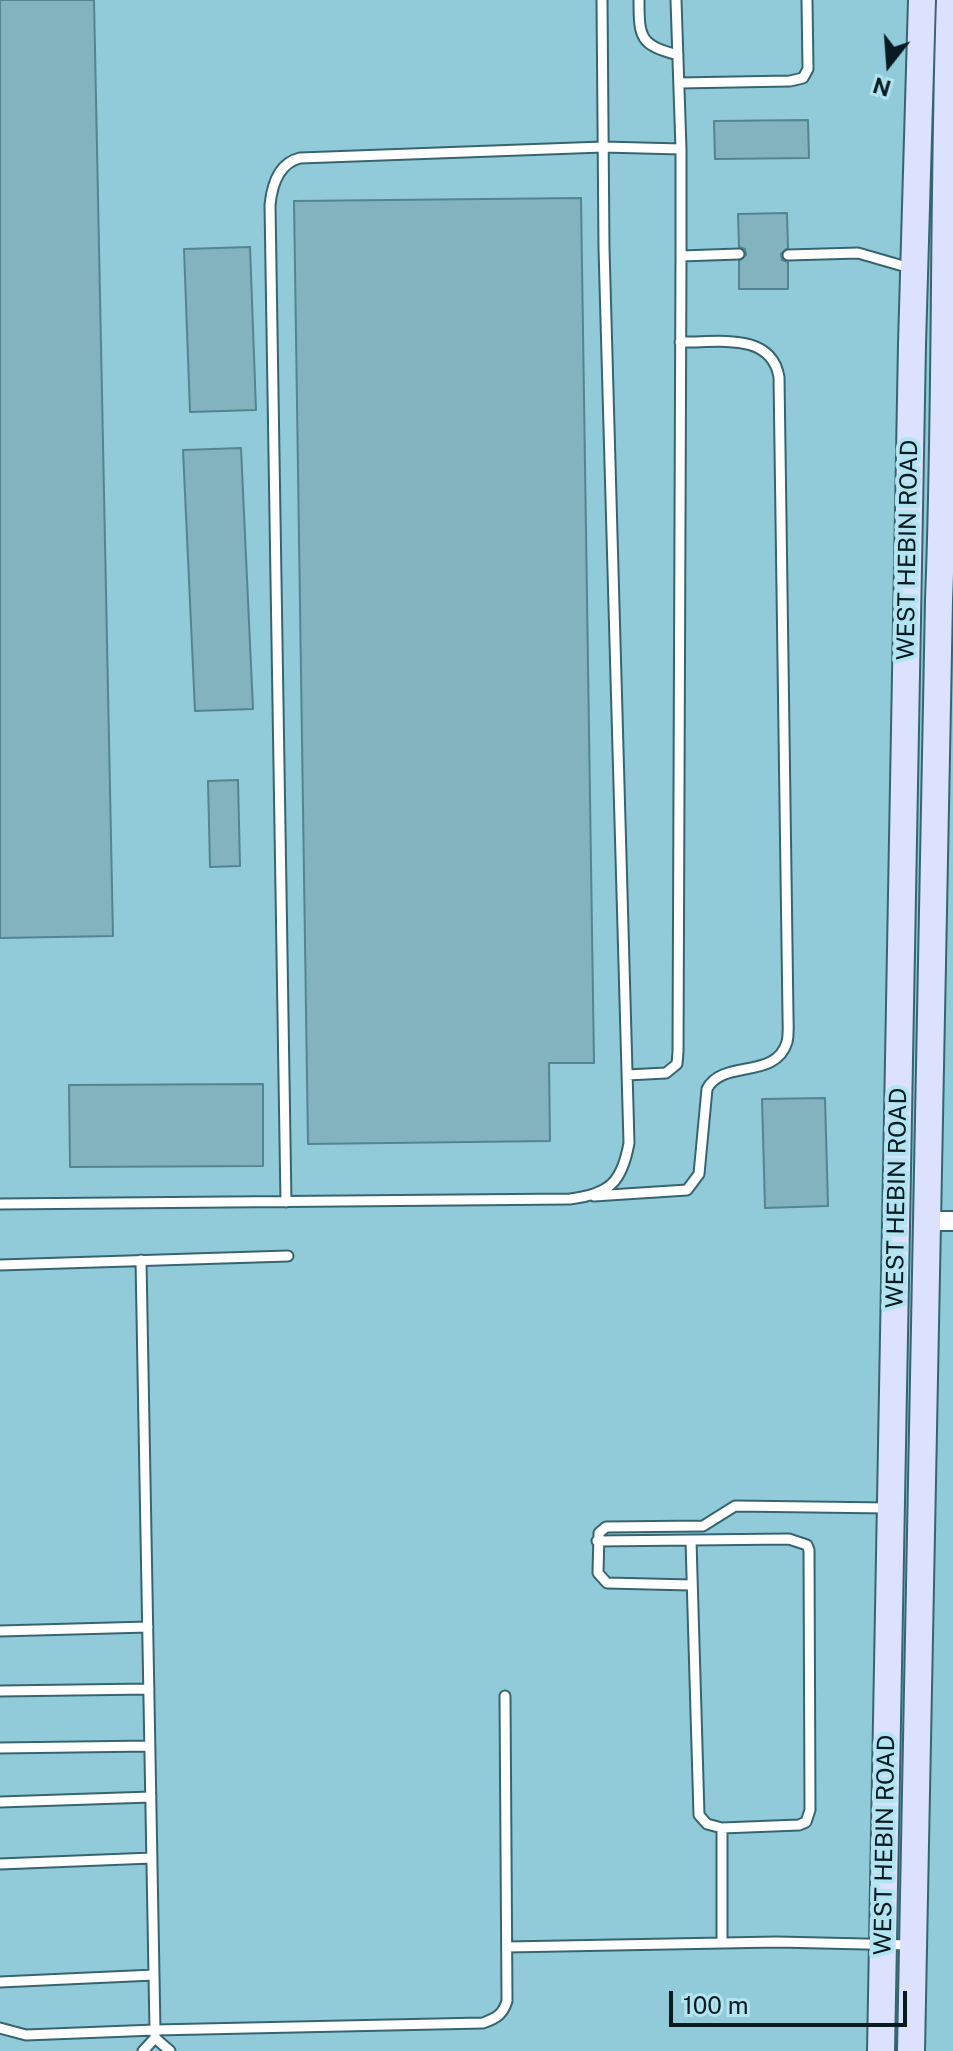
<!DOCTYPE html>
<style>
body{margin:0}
#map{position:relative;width:953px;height:2051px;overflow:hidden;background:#a6d7e3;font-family:"Public Sans",sans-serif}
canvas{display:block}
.north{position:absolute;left:849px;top:24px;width:80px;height:80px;-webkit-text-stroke:6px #b2e4f1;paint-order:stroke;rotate:197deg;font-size:22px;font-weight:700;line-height:32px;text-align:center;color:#071b20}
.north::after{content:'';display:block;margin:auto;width:28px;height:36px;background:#071b20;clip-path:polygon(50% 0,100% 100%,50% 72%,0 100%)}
.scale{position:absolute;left:669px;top:1991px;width:238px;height:36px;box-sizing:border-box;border:4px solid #071b20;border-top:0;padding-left:10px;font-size:24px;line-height:28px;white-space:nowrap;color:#071b20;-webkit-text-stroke:6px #b2e4f1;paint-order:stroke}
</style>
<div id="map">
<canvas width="953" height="2051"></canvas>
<div class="north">N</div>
<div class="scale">100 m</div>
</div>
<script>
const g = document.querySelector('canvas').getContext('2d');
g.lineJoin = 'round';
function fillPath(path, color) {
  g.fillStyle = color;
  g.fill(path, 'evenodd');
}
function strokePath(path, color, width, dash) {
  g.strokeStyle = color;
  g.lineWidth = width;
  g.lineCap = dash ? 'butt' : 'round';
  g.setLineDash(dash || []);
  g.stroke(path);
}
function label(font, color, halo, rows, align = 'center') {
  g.font = font + ' "Public Sans",sans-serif';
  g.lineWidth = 8;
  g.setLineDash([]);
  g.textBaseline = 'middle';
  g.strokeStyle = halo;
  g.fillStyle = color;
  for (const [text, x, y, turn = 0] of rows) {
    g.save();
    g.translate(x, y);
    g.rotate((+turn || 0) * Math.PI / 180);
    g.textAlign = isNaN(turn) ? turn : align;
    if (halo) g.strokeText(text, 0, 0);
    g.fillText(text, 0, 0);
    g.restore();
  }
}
const built = new Path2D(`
 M0,0H953V2051H0Z`);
const building = new Path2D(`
 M0,0H94L113,936L0,938Z
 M808,120L809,158L715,159L714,121Z
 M581,198L594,1063H549L550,1141L308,1144L294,201Z
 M787,213L788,248L781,254L782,260L788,262V289H739V261L746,255L745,249L739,247L738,214Z
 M250,247L256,410L190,412L184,249Z
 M241,448L253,709L195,711L183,450Z
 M238,780L240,866L210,867L208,781Z
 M263,1084V1166L70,1167L69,1085Z
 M825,1098L828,1206L765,1208L762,1099Z`);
const lane = new Path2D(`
 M639,0C639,38 640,45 678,55
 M676,0L681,149
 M679,83L790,81L803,78L808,69L807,0
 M788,255L858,253L910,268
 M627,1075L666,1073L677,1064L678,1052L681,256
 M594,1196L687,1190L699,1174L707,1089C722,1059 776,1080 787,1042C789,1034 788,1024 788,1016L779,377C771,331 716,343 680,342
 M286,1202L270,205C272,185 279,163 300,158L603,147L681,149V256L739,254
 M0,1204L570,1199C610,1194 622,1182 629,1143L604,248L602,0
 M141,1260L155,2030L483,2023C497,2018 503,2014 507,2001L505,1696
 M0,1265L288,1256
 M597,1541L789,1539L807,1545L809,1550L810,1810L806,1822L799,1825L722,1828L707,1824L699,1815L691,1541
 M691,1585L607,1583L598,1573L599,1533L606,1527L703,1526L735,1506L888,1508
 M0,1631L148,1627
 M0,1691L149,1689
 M0,1748L150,1746
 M0,1802L151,1797
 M722,1828V1942
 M0,1864L152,1858
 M507,1947L777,1942L909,1945
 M0,1982L154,1975
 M0,2028L26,2035L155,2030V2038L143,2051
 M155,2038L170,2051`);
const street = new Path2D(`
 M927,1221H953`);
const secondary = new Path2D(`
 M881,2051L912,344L922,0
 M911,2051L939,600C947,400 943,200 950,0`);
const streetNames = [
 ["WEST HEBIN ROAD",908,550,-89],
 ["WEST HEBIN ROAD",897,1198,-89],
 ["WEST HEBIN ROAD",885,1845,-89]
];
fillPath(built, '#91cbda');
fillPath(building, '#83b3bf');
strokePath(building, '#54848f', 2);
strokePath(lane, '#366570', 13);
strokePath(street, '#366570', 22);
strokePath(secondary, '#366570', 30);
strokePath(lane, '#fff', 9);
strokePath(street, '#fff', 18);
strokePath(secondary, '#dce1fd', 26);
label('24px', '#071b20', '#b2e4f1', streetNames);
</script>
